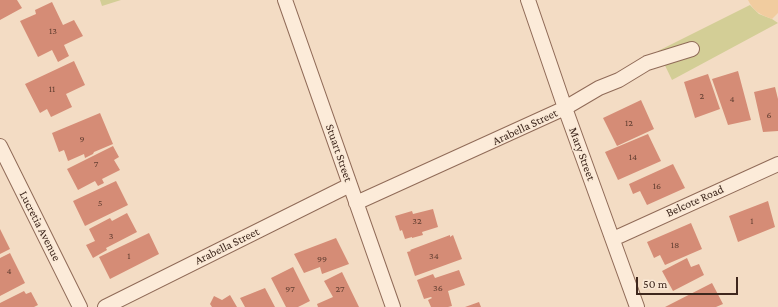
<!DOCTYPE html>
<style>
body{margin:0}
#map{position:relative;width:778px;height:307px;overflow:hidden;background:#f3dcc4;font-family:"Crimson Pro",serif}
canvas{display:block}
.scale{position:absolute;left:636px;top:277px;width:102px;height:18px;box-sizing:border-box;border:2px solid #3e271d;border-top:0;padding-left:5px;font-size:12px;line-height:14px;white-space:nowrap;color:#3e271d;-webkit-text-stroke:3px #f9e8d5;paint-order:stroke}
</style>
<div id="map">
<canvas width="778" height="307"></canvas>
<div class="scale">50 m</div>
</div>
<script>
const g = document.querySelector('canvas').getContext('2d');
g.lineJoin = 'round';
function fillPath(path, color) {
  g.fillStyle = color;
  g.fill(path, 'evenodd');
}
function strokePath(path, color, width, dash) {
  g.strokeStyle = color;
  g.lineWidth = width;
  g.lineCap = dash ? 'butt' : 'round';
  g.setLineDash(dash || []);
  g.stroke(path);
}
function label(font, color, halo, rows, align = 'center') {
  g.font = font + ' "Crimson Pro",serif';
  g.lineWidth = 3;
  g.setLineDash([]);
  g.textBaseline = 'middle';
  g.strokeStyle = halo;
  g.fillStyle = color;
  for (const [text, x, y, turn = 0] of rows) {
    g.save();
    g.translate(x, y);
    g.rotate((+turn || 0) * Math.PI / 180);
    g.textAlign = isNaN(turn) ? turn : align;
    if (halo) g.strokeText(text, 0, 0);
    g.fillText(text, 0, 0);
    g.restore();
  }
}
const green = new Path2D(`
 M100,0H121L102,6Z
 M750,5L759,14L772,19L778,23L672,80L658,51Z`);
const sand = new Path2D(`
 M748,0H778V13L772,19C761,15 753,11 748,0Z`);
const building = new Path2D(`
 M0,0H17L22,8L0,20Z
 M52,2L63,25L74,20L83,36L64,45L69,56L58,62L52,50L38,57L20,21L36,14L35,10Z
 M74,61L85,85L66,94L72,107L51,117L47,109L40,113L25,84Z
 M738,71L751,120L728,125L712,79Z
 M708,74L720,109L695,118L684,82Z
 M775,87L778,99V131L763,132L754,92Z
 M641,100L654,129L617,146L603,118Z
 M100,113L113,144L94,152L93,154L85,158L84,154L68,161L64,150L59,152L52,133Z
 M648,134L661,161L618,180L605,152Z
 M113,146L119,157L114,160L120,170L102,179L104,183L98,186L95,181L78,190L67,169Z
 M673,164L685,188L647,205L640,191L633,194L629,184Z
 M116,181L128,205L85,226L73,201Z
 M768,201L775,227L738,242L729,216Z
 M433,209L438,227L422,232L423,235L412,238V237L405,239L402,230L400,231L395,216L412,211L413,214Z
 M127,213L137,232L106,248L107,250L93,258L86,245L95,241L89,229L110,218L112,221Z
 M691,223L702,249L665,265L660,255L654,258L647,242Z
 M0,229L10,249L0,254Z
 M149,233L159,254L110,279L99,257Z
 M450,235V237L453,235L462,259L415,276L407,252L411,251L410,250Z
 M336,238L349,264L322,274L320,267L304,273L294,254Z
 M10,253L25,283L0,296V258Z
 M687,258L691,267L699,264L704,275L673,291L662,271Z
 M293,267L310,301L298,307H286L271,278Z
 M459,270L465,285L448,291L452,306L448,307H431L428,300L432,298L431,297L424,299L417,280L433,274L435,278Z
 M342,272L359,307H318L317,304L333,297L324,281Z
 M712,283L723,304L716,307H665Z
 M265,288L275,307H245L240,298Z
 M24,291L26,294L31,292L38,305L34,307H0V303Z
 M230,295L237,307H212L210,304L214,296L222,300Z
 M479,302L481,307H465Z`);
const street = new Path2D(`
 M285,0L393,307
 M528,0L565,108L637,307
 M0,146L80,307
 M356,203L565,108L599,88L619,80L647,63L692,49
 M613,239L778,164
 M105,307L350,185`);
const numberNames = [
 ["13",53,31],
 ["11",52,89],
 ["2",702,96],
 ["4",732,99],
 ["6",769,115],
 ["12",629,123],
 ["9",82,139],
 ["14",633,157],
 ["7",96,164],
 ["16",657,186],
 ["5",100,203],
 ["32",417,221],
 ["1",752,221],
 ["3",111,236],
 ["18",675,245],
 ["1",129,256],
 ["34",434,256],
 ["99",322,259],
 ["4",9,271],
 ["36",438,288],
 ["97",290,289],
 ["27",340,289]
];
const streetNames = [
 ["Arabella Street",525,127,-25],
 ["Stuart Street",339,153,71],
 ["Mary Street",582,154,70],
 ["Belcote Road",695,201,-24],
 ["Lucretia Avenue",40,226,63],
 ["Arabella Street",227,246,-26]
];
fillPath(green, '#d3ce96');
fillPath(sand, '#f1cc9f');
fillPath(building, '#d58c76');
strokePath(street, '#906b58', 16);
strokePath(street, '#fcebd9', 14);
label('10px', '#644033', null, numberNames);
label('12px', '#3e271d', '#f9e8d5', streetNames);
</script>
